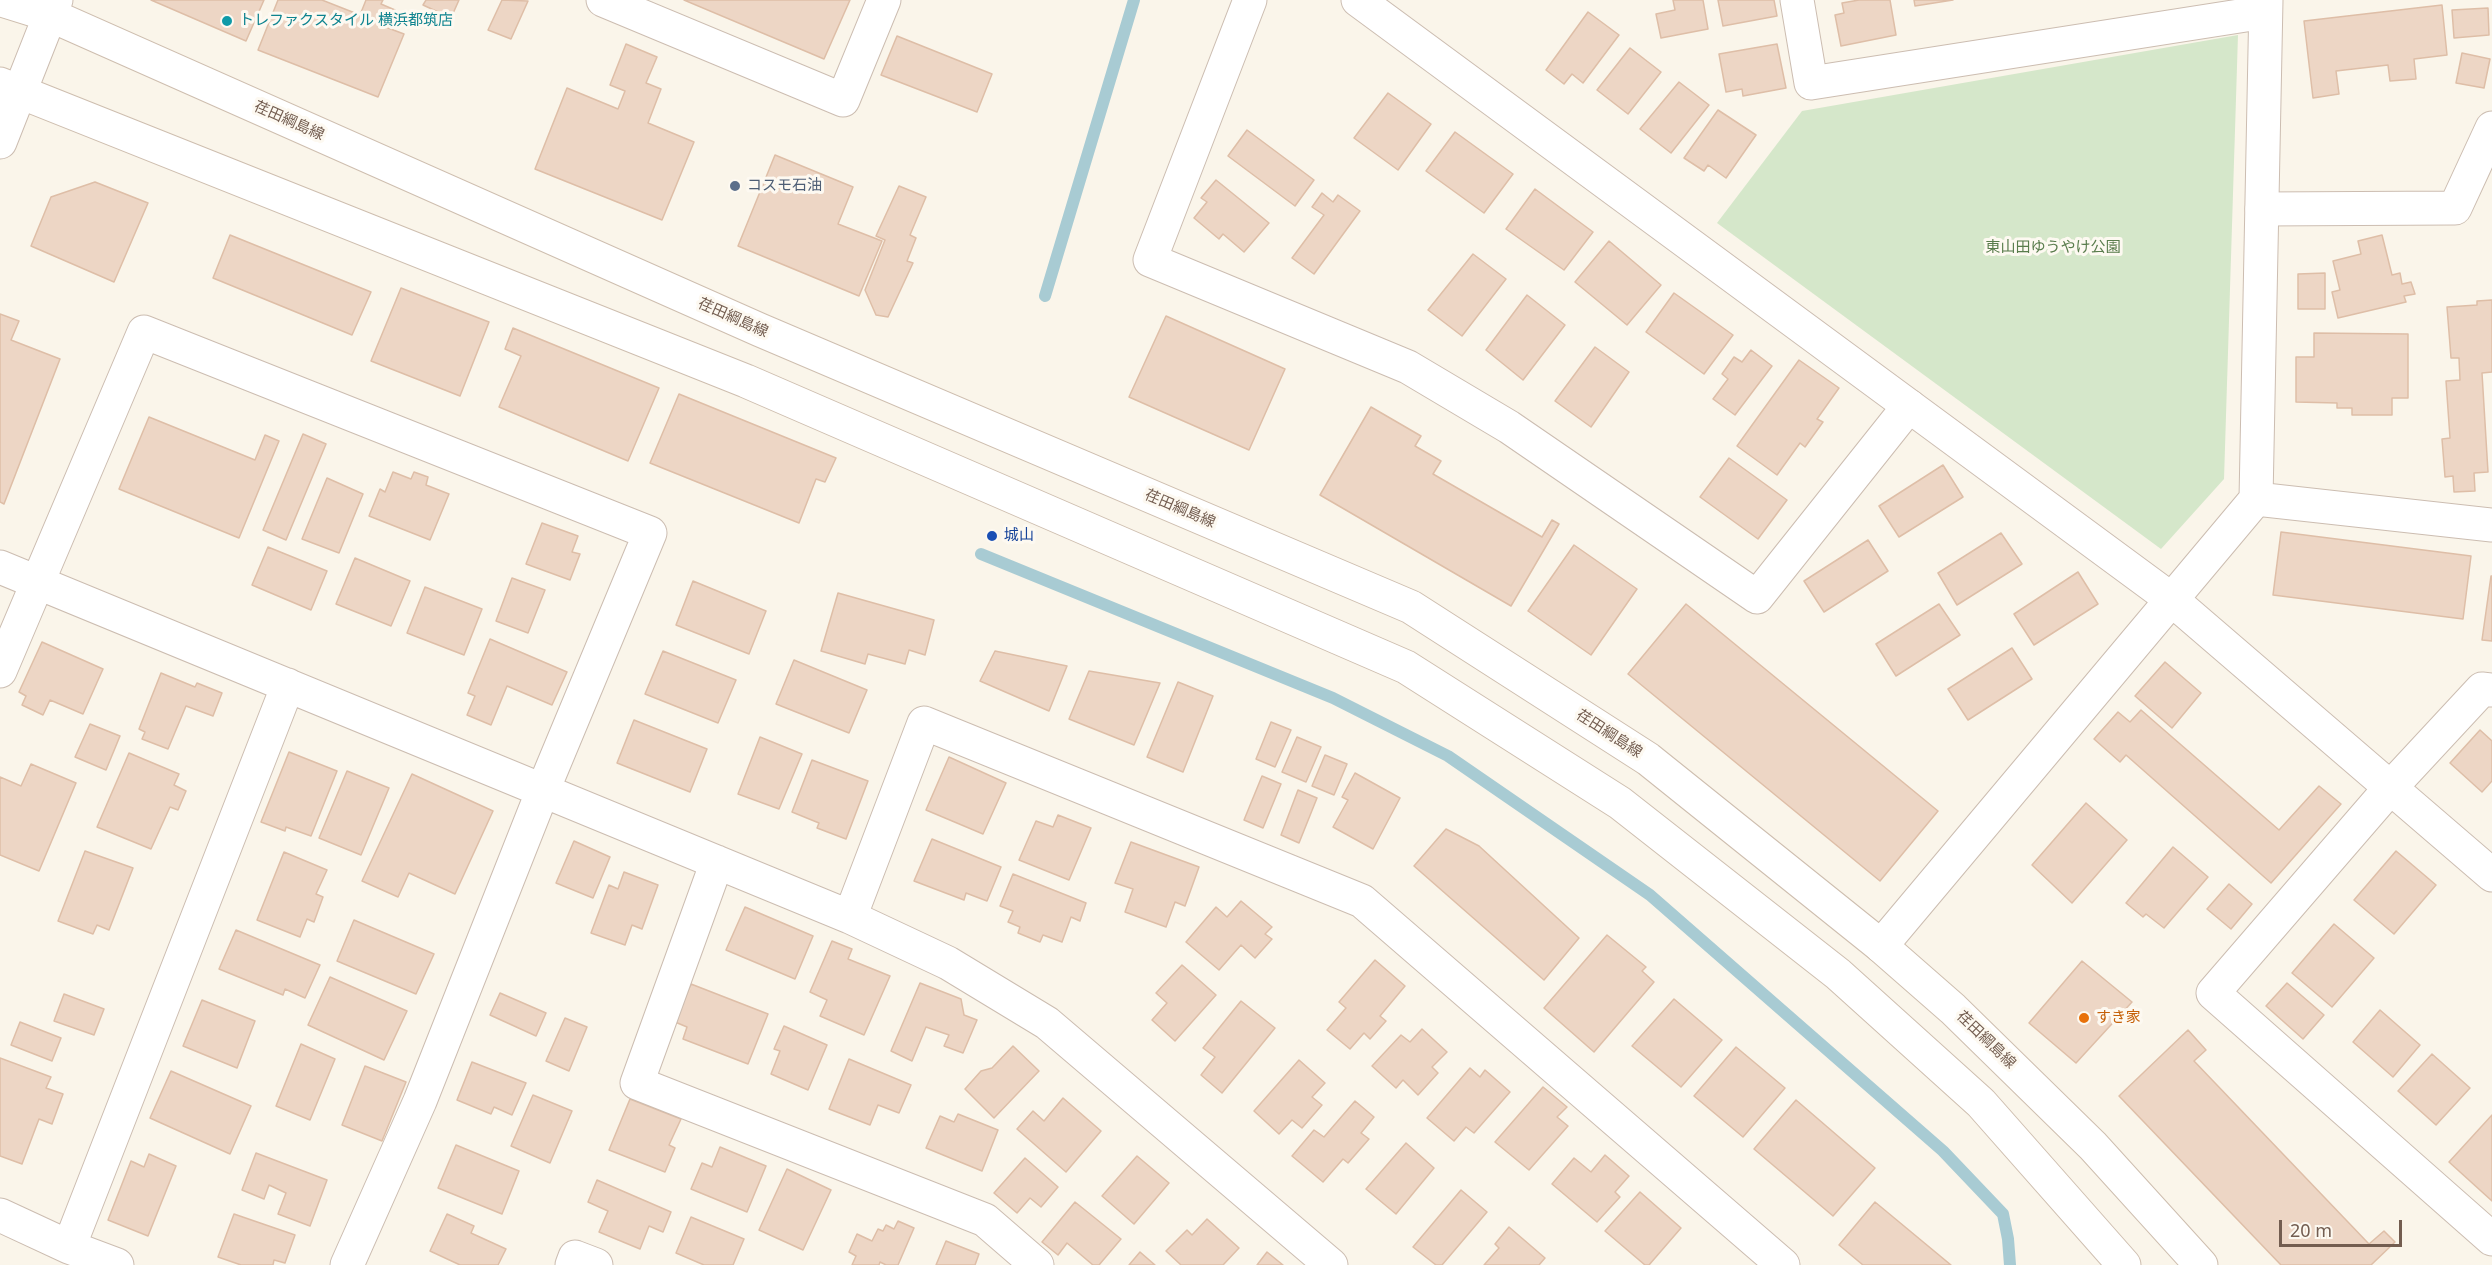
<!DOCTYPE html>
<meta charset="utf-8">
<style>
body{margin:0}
#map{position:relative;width:2492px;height:1265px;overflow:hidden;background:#faf5ea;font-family:"Noto Sans",sans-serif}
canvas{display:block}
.scale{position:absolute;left:2279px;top:1220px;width:123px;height:27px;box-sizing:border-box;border:3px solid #735d50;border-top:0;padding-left:8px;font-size:18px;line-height:21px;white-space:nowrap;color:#735d50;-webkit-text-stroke:4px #fdf9f1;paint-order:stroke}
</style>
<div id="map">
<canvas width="2492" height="1265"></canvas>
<div class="scale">20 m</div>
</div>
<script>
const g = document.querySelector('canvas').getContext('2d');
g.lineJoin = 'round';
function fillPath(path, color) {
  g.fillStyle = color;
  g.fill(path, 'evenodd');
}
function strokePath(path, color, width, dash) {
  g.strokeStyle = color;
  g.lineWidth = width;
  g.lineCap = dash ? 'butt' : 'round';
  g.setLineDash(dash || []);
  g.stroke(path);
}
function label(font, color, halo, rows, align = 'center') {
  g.font = font + ' "Noto Sans","Noto Sans JP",sans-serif';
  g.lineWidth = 6;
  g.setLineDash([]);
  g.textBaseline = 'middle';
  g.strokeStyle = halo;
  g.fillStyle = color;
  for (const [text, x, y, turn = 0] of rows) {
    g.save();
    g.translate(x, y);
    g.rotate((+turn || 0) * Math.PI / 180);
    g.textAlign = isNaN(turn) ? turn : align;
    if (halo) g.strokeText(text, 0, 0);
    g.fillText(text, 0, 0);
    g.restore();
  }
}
const green = new Path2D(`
 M2238,35L2224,479L2161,549L1717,223L1802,111Z`);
const stream = new Path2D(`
 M1045,296L1134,0
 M981,554L1333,698L1448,756L1650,895L1943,1151L2003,1214L2008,1239L2010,1265`);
const building = new Path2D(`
 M151,0H264L246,41Z
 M278,0H322L360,15L366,0H383L381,4L395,10L388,28L404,34L378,97L258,50Z
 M426,0H459L451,18L423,5Z
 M502,0L528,1L511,39L488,30Z
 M684,0H850L824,59Z
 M1673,0H1703L1708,29L1661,38L1656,14L1675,10Z
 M1718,0H1774L1777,16L1723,26Z
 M1859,0H1890L1896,35L1841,46L1835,15L1844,13L1842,3Z
 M1914,0H1953L1915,6Z
 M2442,5L2447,55L2414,59L2416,79L2390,81L2388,65L2336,71L2339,94L2313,98L2304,21Z
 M2488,8L2489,35L2454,38L2452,10Z
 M1588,12L1619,35L1583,83L1572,74L1564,84L1546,70Z
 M897,36L992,74L977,112L881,75Z
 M626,44L657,57L646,83L661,89L648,123L694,142L662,220L535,169L567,88L618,109L625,91L610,85Z
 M1777,44L1786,88L1743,96L1742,89L1726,92L1719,54Z
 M1630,48L1661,72L1628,114L1597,90Z
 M2462,53L2490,59L2484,88L2456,83Z
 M1679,82L1709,105L1671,153L1640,129Z
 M1388,93L1431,124L1398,170L1354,138Z
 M1718,110L1756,135L1726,178L1708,165L1704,171L1684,158Z
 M1247,130L1314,180L1295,206L1228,156Z
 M1455,132L1513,174L1484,213L1426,171Z
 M775,155L853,187L838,224L882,241L859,296L738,246Z
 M1216,180L1269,223L1244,252L1223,234L1219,239L1194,218L1207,202L1201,198Z
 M95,182L148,203L114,282L31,246L51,197Z
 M899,186L926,197L910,235L916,238L907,261L913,263L888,317L876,315L865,290L885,240L876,236Z
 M1535,189L1593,232L1564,270L1506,229Z
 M1322,193L1333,202L1338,195L1360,211L1314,274L1292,258L1324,215L1312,207Z
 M230,235L371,292L352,335L213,278Z
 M2382,235L2392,275L2400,273L2402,284L2411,282L2415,294L2404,296L2406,302L2338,318L2332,292L2340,290L2333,261L2361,254L2358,241Z
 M1609,241L1661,285L1627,325L1575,282Z
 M1473,254L1506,279L1462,336L1428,310Z
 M2325,273V309H2298V274Z
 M401,288L489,322L460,396L371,361Z
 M1674,293L1733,335L1704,374L1646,332Z
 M1527,295L1565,325L1523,380L1486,350Z
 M2492,300V372L2482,373L2488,472L2474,473L2475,491L2454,492L2453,476L2445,477L2442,439L2450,438L2446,381L2460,380L2459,358H2451L2447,307L2477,305V301Z
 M0,314L19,321L11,340L60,359L4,504L0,502Z
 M1166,316L1285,369L1249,450L1129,397Z
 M513,328L659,388L628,461L499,407L521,356L505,349Z
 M2314,333L2408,334V398H2392V415H2352V408H2337V403L2296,402V357H2314Z
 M1595,347L1629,372L1591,427L1555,401Z
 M1751,350L1772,366L1735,415L1713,399L1728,379L1722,374L1734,357L1742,362Z
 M1799,360L1839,388L1817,419L1823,422L1805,447L1800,443L1777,475L1737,446Z
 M679,394L836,458L825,482L816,479L799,523L650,463Z
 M1371,407L1421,436L1415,446L1441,461L1433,474L1542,537L1552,520L1559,524L1511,606L1320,495Z
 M149,417L255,460L265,435L279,441L239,538L119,489Z
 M303,434L326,444L286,540L263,530Z
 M1729,458L1787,500L1758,539L1700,497Z
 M1943,465L1963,497L1899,537L1879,506Z
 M393,472L411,479L414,472L428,477L426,485L449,494L430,540L369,516L380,489L385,492Z
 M327,478L363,494L339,553L302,539Z
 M542,523L578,536L572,552L580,554L570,580L526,564Z
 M2281,532L2471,556L2463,619L2273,595Z
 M2001,533L2022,564L1957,605L1938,573Z
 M1868,540L1888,571L1824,612L1804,581Z
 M1574,545L1637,589L1591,655L1528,611Z
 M268,547L327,571L311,610L252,585Z
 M355,558L410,581L391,626L336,604Z
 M2078,572L2098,604L2034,645L2014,614Z
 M2491,576H2492V641L2482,640Z
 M512,578L545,590L528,633L496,621Z
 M693,581L766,611L749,654L676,625Z
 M425,587L482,609L464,655L407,633Z
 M838,593L934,620L925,655L909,650L905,664L868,654L865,664L821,651Z
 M1686,604L1938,811L1880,881L1628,674Z
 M1939,604L1960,635L1896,676L1876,644Z
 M490,639L567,672L552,705L507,686L491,725L467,715L475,696L468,693Z
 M42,642L103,669L83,714L50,700L43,715L22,705L26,696L19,692Z
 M2012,648L2032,679L1968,720L1948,689Z
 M663,651L736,680L718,723L645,694Z
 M995,651L1067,666L1049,711L980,681Z
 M794,660L867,690L849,733L776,704Z
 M2165,662L2201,693L2172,728L2135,696Z
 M1089,671L1160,683L1134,745L1069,719Z
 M161,673L195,687L197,683L222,693L213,716L186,706L168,749L142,739L145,732L139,729Z
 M1178,682L1213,696L1183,772L1147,757Z
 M2141,710L2279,830L2319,786L2341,804L2271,883L2126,755L2120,762L2094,739L2118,712L2130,722Z
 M634,720L707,749L690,792L617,763Z
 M1271,722L1291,730L1275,767L1256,759Z
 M90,724L120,736L106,770L75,757Z
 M2480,730L2492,741V781L2482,792L2450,763Z
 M760,737L802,754L779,809L738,794Z
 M1297,737L1321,747L1306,782L1282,772Z
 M289,752L337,771L311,836L286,827L285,831L261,822Z
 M129,753L179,774L174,785L186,791L178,810L170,807L151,849L97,827Z
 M1325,755L1347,764L1334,795L1312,786Z
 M949,757L1006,783L983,834L926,810Z
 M812,760L868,781L846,839L817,828L819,823L792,812Z
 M31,764L76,783L39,871L0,855V777L21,786Z
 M347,771L389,788L361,855L319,838Z
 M1355,773L1400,798L1373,849L1333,827L1348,800L1342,797Z
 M412,774L493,811L455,894L409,873L398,897L362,881Z
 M1262,776L1281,784L1263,828L1244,820Z
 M1298,790L1317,798L1299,843L1281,835Z
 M2086,803L2127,840L2072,903L2032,865Z
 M1058,815L1091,828L1069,880L1019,860L1036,821L1053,827Z
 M1446,829L1479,846L1579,938L1544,980L1414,866Z
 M932,839L1001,867L987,901L966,893L964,900L914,881Z
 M574,841L610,857L593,898L556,883Z
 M1131,842L1199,867L1185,906L1175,902L1166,927L1125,912L1133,889L1115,883Z
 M2173,847L2208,877L2164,928L2146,914L2143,917L2126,903Z
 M85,851L133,868L109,930L97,925L93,934L58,921Z
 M2396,851L2436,885L2394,934L2354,900Z
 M284,852L327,870L316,894L323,897L314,922L307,919L300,937L257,920Z
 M624,872L658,885L642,929L632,925L625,945L591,933L609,885L618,889Z
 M1013,874L1086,903L1080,921L1071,917L1062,942L1043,935L1040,942L1018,933L1020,927L1008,922L1013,911L1000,906Z
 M2229,884L2252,904L2231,929L2207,909Z
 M1241,901L1272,927L1265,934L1272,939L1255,958L1241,945L1219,970L1186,942L1216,907L1227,917Z
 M745,907L813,936L795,979L726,950Z
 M354,920L434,954L416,994L337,961Z
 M2334,924L2374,958L2332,1007L2292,973Z
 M236,930L320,965L305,998L285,989L283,995L219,969Z
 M1607,935L1646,967L1642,971L1654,982L1594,1052L1544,1008Z
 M832,941L852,949L848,959L890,976L864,1035L820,1016L827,1000L810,992Z
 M1375,960L1405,986L1380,1016L1386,1021L1370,1039L1364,1033L1350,1049L1327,1030L1346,1008L1339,1002Z
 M2082,961L2132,1002L2076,1063L2029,1023Z
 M1182,965L1216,995L1175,1041L1152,1020L1167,1003L1156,993Z
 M330,977L407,1011L384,1060L308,1025Z
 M920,983L961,999L964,1015L977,1020L963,1053L944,1046L949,1035L926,1027L912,1061L891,1051Z
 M2287,983L2324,1015L2303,1039L2266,1006Z
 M691,984L768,1014L748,1064L683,1039L687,1027L675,1022Z
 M500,993L546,1013L536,1036L490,1015Z
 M64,994L104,1009L94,1035L54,1021Z
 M1674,999L1722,1040L1681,1087L1632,1046Z
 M202,1000L255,1021L237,1068L183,1046Z
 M1241,1001L1275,1028L1222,1093L1201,1075L1215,1057L1203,1048Z
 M2380,1010L2420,1045L2393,1077L2353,1042Z
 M565,1018L587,1027L569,1071L546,1061Z
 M20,1022L61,1038L52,1061L11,1045Z
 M784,1026L827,1045L808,1090L771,1074L780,1051L774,1049Z
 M1422,1029L1447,1052L1432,1067L1438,1073L1418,1095L1403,1080L1396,1088L1372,1066L1401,1035L1410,1042Z
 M2188,1030L2206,1050L2194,1061L2369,1244L2384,1231L2395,1242L2371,1265H2281L2119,1096Z
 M301,1044L335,1059L310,1120L276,1106Z
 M1013,1046L1039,1071L994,1118L965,1089L981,1071L992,1068Z
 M1736,1047L1785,1088L1743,1137L1694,1096Z
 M2432,1054L2470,1088L2436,1125L2398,1091Z
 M0,1058L51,1077L46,1088L63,1094L52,1124L39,1119L22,1164L0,1156Z
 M849,1059L911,1085L899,1113L878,1105L870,1125L829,1109Z
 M1299,1060L1325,1083L1312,1097L1322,1105L1302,1128L1292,1120L1279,1134L1254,1111Z
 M472,1062L526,1083L512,1115L494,1107L491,1114L457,1100Z
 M365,1066L406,1082L382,1141L342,1125Z
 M1470,1068L1480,1077L1485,1070L1510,1092L1474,1133L1466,1127L1454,1141L1427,1118Z
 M171,1071L251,1106L230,1154L150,1118Z
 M1543,1087L1567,1107L1557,1117L1568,1126L1529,1170L1495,1142Z
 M533,1095L572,1111L550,1163L511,1146Z
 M1063,1098L1101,1131L1066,1172L1017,1129L1033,1111L1044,1121Z
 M630,1099L681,1119L669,1145L675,1148L665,1172L609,1150Z
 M1796,1100L1875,1168L1833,1216L1754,1149Z
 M1355,1101L1374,1117L1361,1133L1369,1139L1348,1163L1343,1159L1323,1182L1292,1156L1314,1130L1324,1137Z
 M958,1114L998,1130L982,1171L926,1148L940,1116L954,1122Z
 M2492,1115V1201L2449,1162Z
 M1406,1143L1434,1168L1396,1214L1366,1189Z
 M456,1145L519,1171L502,1214L438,1188Z
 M720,1147L766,1166L747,1212L691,1189L702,1163L712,1167Z
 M256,1153L327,1180L310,1226L278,1214L286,1193L269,1185L264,1199L242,1190Z
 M149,1154L176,1166L148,1236L108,1220L131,1161L144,1167Z
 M1605,1155L1629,1176L1615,1192L1620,1197L1597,1222L1552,1184L1574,1158L1591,1172Z
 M1137,1156L1169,1183L1134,1224L1102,1196Z
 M1025,1158L1058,1187L1041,1207L1030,1198L1017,1213L994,1193Z
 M787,1169L831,1190L803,1250L759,1230Z
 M597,1180L671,1212L663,1232L649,1226L640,1249L599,1232L608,1211L588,1202Z
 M1461,1190L1487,1212L1442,1265H1436L1413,1247Z
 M1640,1192L1681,1228L1649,1265H1645L1605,1231Z
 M1075,1202L1121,1239L1099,1265H1093L1067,1243L1058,1255L1042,1242Z
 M1875,1202L1951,1265H1863L1839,1245Z
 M234,1214L295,1235L285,1263L274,1260L273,1265H241L218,1257Z
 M447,1214L474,1226L471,1233L506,1249L498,1265H460L430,1251Z
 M691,1217L744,1239L733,1265H704L676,1253Z
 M1207,1219L1239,1248L1223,1265H1181L1166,1251L1187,1230L1192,1235Z
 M898,1221L914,1228L898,1265H886L880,1262L879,1265H852L856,1256L849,1252L857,1234L872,1241L878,1229L883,1231L886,1225L894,1229Z
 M1509,1227L1545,1258L1539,1265H1484L1499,1248L1495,1244Z
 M946,1241L979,1254L975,1265H936Z
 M1140,1252L1155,1265H1129Z
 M1267,1252L1283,1265H1257Z`);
const minor = new Path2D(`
 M603,0L843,100L884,0
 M1250,0L1150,260L1408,367L1509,427L1757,597L1909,406
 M1797,0L1811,83L2265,12
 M2262,209L2455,208L2492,128
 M2256,499L2492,525
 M0,567L850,917L948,963L1047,1023L1331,1265
 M0,671L144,332L650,533L543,790L420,1101L347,1265
 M2492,690L2482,689L2391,787L2213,993L2492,1239
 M717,862L637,1083L985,1220L1037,1265
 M850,917L924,723L1362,901L1783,1265
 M0,1215L69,1247L117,1265
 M69,1247L288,685
 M572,1265L575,1257L596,1265`);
const tertiary = new Path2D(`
 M1358,0L2171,599L2492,875
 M0,142L56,0
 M1881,946L2256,499L2266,0`);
const secondary = new Path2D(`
 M2,0L50,15L760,330L1411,607L1648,759L1881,946L1953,1009L2093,1146L2201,1265
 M0,84L746,381L1406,667L1620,803L1838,974L1981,1103L2124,1265`);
const markers = [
 [227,21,6,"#0f9aa8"],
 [735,186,6,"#5c6f8a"],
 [992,536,6,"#1a4fb4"],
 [2084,1018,6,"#e8710a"]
];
const cultureNames = [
 ["トレファクスタイル 横浜都筑店",239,21]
];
const streetNames = [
 ["荏田綱島線",289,121,24],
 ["荏田綱島線",733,318,24],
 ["荏田綱島線",1180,509,23],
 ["荏田綱島線",1609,734,33],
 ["荏田綱島線",1986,1040,44]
];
const serviceNames = [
 ["コスモ石油",747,186]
];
const parkNames = [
 ["東山田ゆうやけ公園",2053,248]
];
const transitNames = [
 ["城山",1004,536]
];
const foodNames = [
 ["すき家",2096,1018]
];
fillPath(green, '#d5e7ca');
strokePath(stream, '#a8cbd3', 12);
fillPath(building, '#edd6c5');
strokePath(building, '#debea7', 1.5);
strokePath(minor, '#ccbdb1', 35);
strokePath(tertiary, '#ccbdb1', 35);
strokePath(secondary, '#cebeaf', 35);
strokePath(minor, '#fff', 33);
strokePath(tertiary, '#fff', 33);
strokePath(secondary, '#fff', 33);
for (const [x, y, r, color] of markers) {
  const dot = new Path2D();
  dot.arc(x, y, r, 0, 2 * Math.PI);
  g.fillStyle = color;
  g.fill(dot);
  strokePath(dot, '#fdf9f1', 2);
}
label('15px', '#0d838f', '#fdf9f1', cultureNames, 'left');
label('15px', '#735d50', '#fdf9f1', streetNames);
label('15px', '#4e5e75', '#fdf9f1', serviceNames, 'left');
label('15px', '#597c4c', '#fdf9f1', parkNames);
label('15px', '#164399', '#fdf9f1', transitNames, 'left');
label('15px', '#c56008', '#fdf9f1', foodNames, 'left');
</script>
